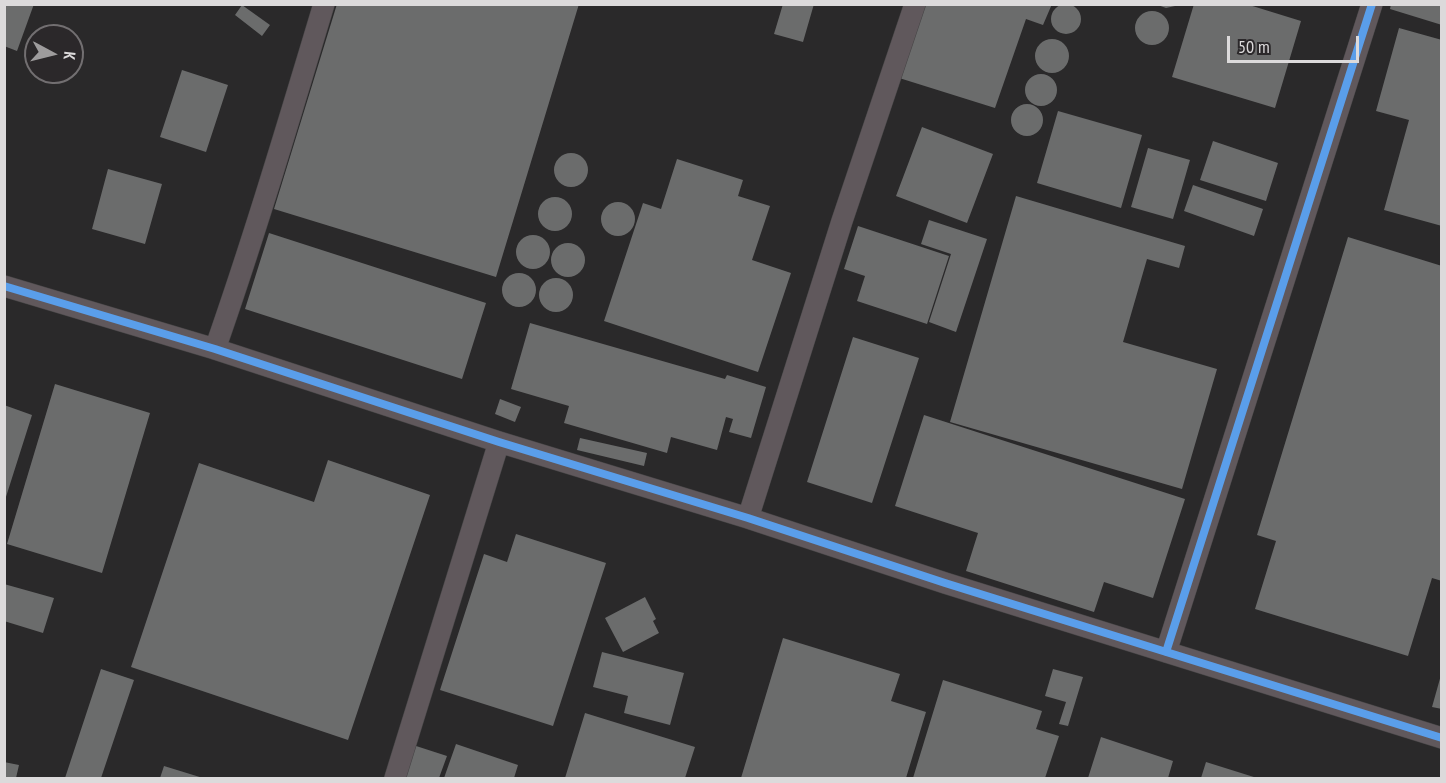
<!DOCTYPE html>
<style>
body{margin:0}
#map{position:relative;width:1446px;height:783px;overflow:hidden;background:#2a292a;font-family:"PT Sans Narrow",sans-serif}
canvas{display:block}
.frame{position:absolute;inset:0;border:6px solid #dcdadb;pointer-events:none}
.north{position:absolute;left:24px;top:24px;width:60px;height:60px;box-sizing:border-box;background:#2b282a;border:2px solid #726f71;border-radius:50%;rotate:97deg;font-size:16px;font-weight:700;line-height:24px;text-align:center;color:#dcdadb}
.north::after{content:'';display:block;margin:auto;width:21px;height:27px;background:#9e9c9d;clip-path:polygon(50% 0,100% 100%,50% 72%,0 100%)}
.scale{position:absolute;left:1227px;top:36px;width:132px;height:27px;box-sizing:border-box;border:3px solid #dcdadb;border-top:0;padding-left:8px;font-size:18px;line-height:21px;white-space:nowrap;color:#dcdadb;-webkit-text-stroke:4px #2b282a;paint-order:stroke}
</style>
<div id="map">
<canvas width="1446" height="783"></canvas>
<div class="frame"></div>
<div class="north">K</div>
<div class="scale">50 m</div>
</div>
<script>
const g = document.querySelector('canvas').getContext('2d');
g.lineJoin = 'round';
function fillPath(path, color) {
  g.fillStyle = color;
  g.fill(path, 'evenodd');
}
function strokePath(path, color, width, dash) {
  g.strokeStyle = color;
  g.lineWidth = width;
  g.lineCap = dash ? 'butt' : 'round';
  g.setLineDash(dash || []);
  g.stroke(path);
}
const building = new Path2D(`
 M4,4H34L17,51L4,46Z
 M337,4H579L496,277L274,209Z
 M783,4H814L803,42L774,34Z
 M923,4H1052L1043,25L1026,19L995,108L896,77Z
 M1155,4H1175V6L1166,8Z
 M1194,4H1246L1301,21L1275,108L1172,77Z
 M1391,4H1442V25L1390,9Z
 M1051 19a15 15 0 1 1 30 0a15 15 0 1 1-30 0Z
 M242,5L270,25L262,36L235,15Z
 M1135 28a17 17 0 1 1 34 0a17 17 0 1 1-34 0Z
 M1399,28L1442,40V226L1384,210L1409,120L1376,111Z
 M1035 56a17 17 0 1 1 34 0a17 17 0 1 1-34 0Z
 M182,70L228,85L206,152L160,137Z
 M1025 90a16 16 0 1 1 32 0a16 16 0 1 1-32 0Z
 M1011 120a16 16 0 1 1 32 0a16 16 0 1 1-32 0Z
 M1058,111L1142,135L1121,208L1037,183Z
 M922,127L993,154L967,223L896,196Z
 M1213,141L1278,163L1266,201L1200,180Z
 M1148,148L1190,160L1173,219L1131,207Z
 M554 170a17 17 0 1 1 34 0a17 17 0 1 1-34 0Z
 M677,159L743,180L738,196L770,206L752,260L791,273L758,372L604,321L643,203L661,209Z
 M108,169L162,184L145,244L92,229Z
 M1193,185L1263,209L1254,236L1184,211Z
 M1016,196L1185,246L1179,268L1147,259L1123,342L1217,369L1182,489L950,422Z
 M538 214a17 17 0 1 1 34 0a17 17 0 1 1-34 0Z
 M601 219a17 17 0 1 1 34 0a17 17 0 1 1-34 0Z
 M929,220L987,239L956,332L929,322L951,254L921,244Z
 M858,226L949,256L927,324L857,301L865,276L844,269Z
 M269,233L486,303L462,379L245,309Z
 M516 252a17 17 0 1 1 34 0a17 17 0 1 1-34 0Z
 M1348,237L1442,266V581L1432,578L1408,656L1255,609L1276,541L1257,535Z
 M551 260a17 17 0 1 1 34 0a17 17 0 1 1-34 0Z
 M502 290a17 17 0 1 1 34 0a17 17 0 1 1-34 0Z
 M539 295a17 17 0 1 1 34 0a17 17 0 1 1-34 0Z
 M530,323L725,379L727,375L766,387L751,438L729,432L733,419L726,417L717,450L671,437L667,453L564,423L569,406L511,389Z
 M853,337L919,358L872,503L807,482Z
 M55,384L150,413L102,573L7,544Z
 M500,399L521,407L515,422L495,414Z
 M4,405L32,415L5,500H4Z
 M924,415L1185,499L1153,598L1104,582L1094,612L966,571L978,533L895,506Z
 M580,438L647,453L644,466L577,450Z
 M328,460L430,495L348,740L131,667L199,463L314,502Z
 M516,534L606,563L553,726L440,690L484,554L507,562Z
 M4,584L54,598L43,633L4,621Z
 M645,597L656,619L653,621L659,633L623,652L605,618Z
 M783,638L900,674L891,701L926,712L906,778H741Z
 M602,652L684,673L670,725L624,713L628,696L593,687Z
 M101,669L134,680L101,778H65Z
 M1053,669L1083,677L1068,726L1059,724L1066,702L1045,696Z
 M1441,675H1442V709L1432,707Z
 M943,680L1042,711L1036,729L1059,736L1045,778H913Z
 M585,713L695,747L685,778H565Z
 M1101,737L1173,761L1168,778H1088Z
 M456,744L518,765L514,778H444Z
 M413,745L447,756L439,778H403Z
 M4,762L19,765L16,778H4Z
 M1206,762L1257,778H1201Z
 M164,766L203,778H160Z`);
const minor = new Path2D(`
 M4,286L215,349L499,442L748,518L945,583L1442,738
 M215,349C255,235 289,120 324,4
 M748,518L842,221L915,4
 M1166,652L1372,4
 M395,778L499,442`);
const cycleway = new Path2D(`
 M4,286L215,349L499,442L748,518L945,583L1442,738
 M1166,652L1372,4`);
fillPath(building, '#6b6c6c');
strokePath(minor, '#464546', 22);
strokePath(minor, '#60585c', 21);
strokePath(cycleway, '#5a9eea', 8);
</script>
